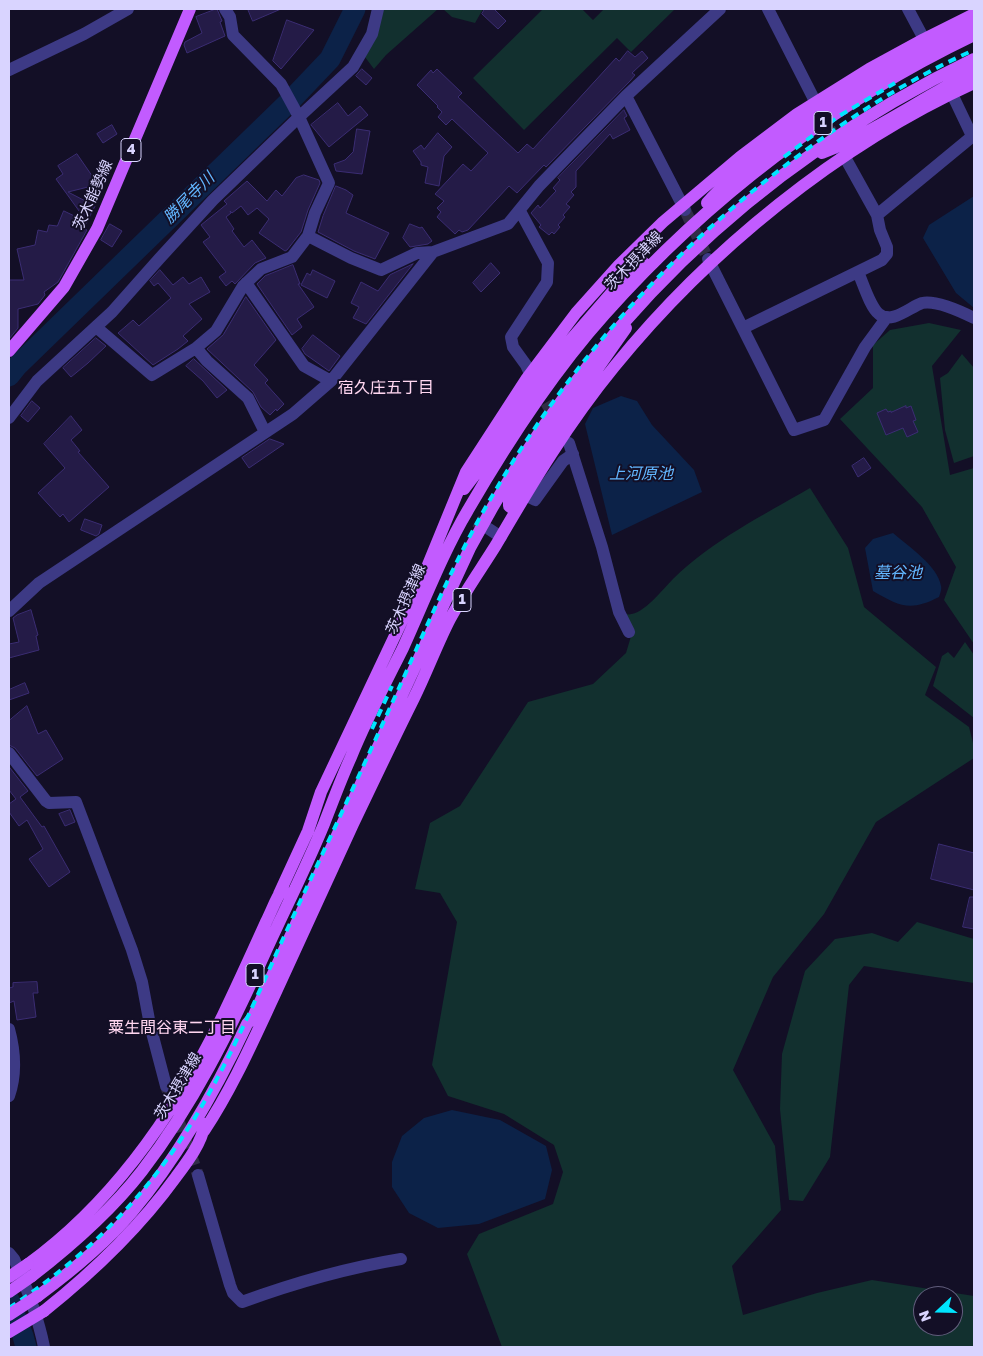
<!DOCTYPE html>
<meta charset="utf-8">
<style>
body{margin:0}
#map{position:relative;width:983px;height:1356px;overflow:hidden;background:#130f26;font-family:"Golos Text",sans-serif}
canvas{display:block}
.frame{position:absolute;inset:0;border:10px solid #d9d4ff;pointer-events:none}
.north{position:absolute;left:913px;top:1286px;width:50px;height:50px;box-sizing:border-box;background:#130f26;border:1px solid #625e7d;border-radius:50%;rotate:249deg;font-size:14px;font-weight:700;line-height:20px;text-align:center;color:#d9d4ff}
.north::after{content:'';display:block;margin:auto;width:18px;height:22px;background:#00e5ff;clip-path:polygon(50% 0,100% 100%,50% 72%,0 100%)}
</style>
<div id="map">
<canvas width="983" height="1356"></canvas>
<div class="frame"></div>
<div class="north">N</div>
</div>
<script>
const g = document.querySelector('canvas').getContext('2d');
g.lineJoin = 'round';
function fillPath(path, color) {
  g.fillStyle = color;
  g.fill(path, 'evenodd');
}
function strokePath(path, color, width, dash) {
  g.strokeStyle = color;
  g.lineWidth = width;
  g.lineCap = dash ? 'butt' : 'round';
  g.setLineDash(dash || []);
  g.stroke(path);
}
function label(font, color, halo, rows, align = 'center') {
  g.font = font + ' "Golos Text","Noto Sans JP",sans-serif';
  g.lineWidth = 4;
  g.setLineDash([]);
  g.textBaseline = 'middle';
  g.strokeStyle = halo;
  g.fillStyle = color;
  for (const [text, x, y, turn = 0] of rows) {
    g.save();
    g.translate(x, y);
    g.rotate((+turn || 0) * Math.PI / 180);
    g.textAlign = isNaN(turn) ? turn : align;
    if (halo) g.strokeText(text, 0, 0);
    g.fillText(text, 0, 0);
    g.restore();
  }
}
const green = new Path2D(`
 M382,9H438L386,55L374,69L365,57Z
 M443,9H483L475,23L452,17Z
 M543,9H582L593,20L604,9H675L631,52L617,38L524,130L473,78Z
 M929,323L961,330L932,366L950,475L974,468V644L944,600L956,567L922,507L840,419L873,388V345L890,330Z
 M962,354L974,368V456L954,463L945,430L940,378L948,373Z
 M810,488L848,548L864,607L936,667L925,695L969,727L974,747V758L876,822L824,914L773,977L733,1070L775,1146L781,1210L732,1266L743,1315L817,1293L872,1280L974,1296V1347H502L467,1254L479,1234L553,1204L563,1172L554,1145L504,1114L448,1096L432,1065L457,922L440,893L415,889L430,823L460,806L528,702L593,684L626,653L632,633L626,614C641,618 663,589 673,579C713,540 762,516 810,488ZM923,1296H953V1326H923Z
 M965,642L974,655V718L933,686L942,656L948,652L954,658Z
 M917,922L974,939V983L864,966L849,985L830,1157L803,1201L789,1200L780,1109L782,1054L805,971L835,939L872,933L898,942Z`);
const water = new Path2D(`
 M974,196V308L956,293L923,238L929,225Z
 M621,396L637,401L652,425L694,470L702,492L612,535L585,424L593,408Z
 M893,533C908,546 938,566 941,586C942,589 940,594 939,597C910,612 899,606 873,591L865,548L873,539Z
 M452,1110L500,1120L546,1146L552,1170L545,1199L479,1224L438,1228L409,1213L392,1187V1162L402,1136L424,1118Z`);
const river = new Path2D(`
 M9,376L17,366L292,99L330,59L355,9
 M9,1300L23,1336L26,1347`);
const building = new Path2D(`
 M217,9L222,21L220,22L225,36L187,53L184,45L185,42L202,33L196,17Z
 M248,9H281L253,21Z
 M485,9H494L506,21L498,29L482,14Z
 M287,20L314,30L281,69L273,61Z
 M628,51L635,57L642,51L648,58L632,73L635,75L630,81L546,167L544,165L517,193L509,186L468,230L462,232L459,230L455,234L437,217L441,212L437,208L444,201L435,194L463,164L471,171L488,153L452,119L446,125L438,117L442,112L437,107L438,106L417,85L431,70L433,73L437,69L462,93L458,97L518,153L527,144L533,149L616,58L619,61Z
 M362,69L372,78L366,85L356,76Z
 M338,103L348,116L360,106L368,115L329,147L311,125Z
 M624,110L627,116L624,118L630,130L613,139L610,134L576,171V187L571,192L574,195L566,204L570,207L563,215L565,217L558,225L560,227L554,234L552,232L549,235L539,227L541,225L531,213L538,205L540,208L556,191L553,188L560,180L558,178Z
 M112,125L117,134L103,143L97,134Z
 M357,129L370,131L362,174L336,171L334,164L345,160L353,152Z
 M438,133L452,147L444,156L439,186L425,183L428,167L421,165V162L413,151L421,145L424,149Z
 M77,154L97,183L92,186L68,192L95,206L87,222L56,179L63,174L58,166Z
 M304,175L319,180L320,183L308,210L301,232L287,250L285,251L259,233L269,219L257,208L248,215L241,206L232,213L230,211L231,213L226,217L234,229L232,231L244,247L252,240L266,258L255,263L235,284L232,281L226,286L219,277L226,272L203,242L210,237L201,225L227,204L224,201L247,181L267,201L276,190L282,196L296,178Z
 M336,186L346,190L353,195L346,213L389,233L375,259L354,251L318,232L323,216Z
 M64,211L87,222L83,228L87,230L58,282L44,292L45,295L38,304L18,309V328L9,339V280H24L17,249L35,245L38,230L47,232L49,225L57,226Z
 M110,224L122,231L112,247L101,240Z
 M410,224L420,228L422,227L432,241L428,244L410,247L403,238Z
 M491,263L500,273L481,292L473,283Z
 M413,264L366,324L353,318L359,307L351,303L361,282L378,291L390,275Z
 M293,265L300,284H298L314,307L297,319L302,327L292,335L257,284L265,276Z
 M160,270L173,285L183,277L189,284L201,277L210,292L189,304L202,319L183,336L188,341L178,349L153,365L118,333L133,320L139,326L171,298L158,283L154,286L150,281Z
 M313,270L335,281L327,298L301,285L307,273L310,275Z
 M246,297L276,340L254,365L268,380L265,383L284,404L277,411L276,409L270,415L261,407L253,392L207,349L223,335Z
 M313,335L340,356L329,371L305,354L302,349Z
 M96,338L106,346L88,363L71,377L63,368Z
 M194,359L227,390L217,398L203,381L186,366Z
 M32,401L40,408L28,422L21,416Z
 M906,406V408L911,406L916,420L913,421L918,432L907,437L903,428L886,435L877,413L886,409L888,412L891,411V412Z
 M71,416L82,430L71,440L80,451L78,452L109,487L69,522L63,514L60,517L38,493L65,468L44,444Z
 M270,439L284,444L249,468L242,458Z
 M864,458L871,468L858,477L852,466Z
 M85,519L102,525L99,534L96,536L81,530Z
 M31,610L38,635L36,636L39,650L9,658V644L19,642L13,618L17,615Z
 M25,683L29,693L9,700V690Z
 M27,706L38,734L46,730L63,759L37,776L15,748L9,745V721Z
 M10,768L28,791L20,797L42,827L44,826L70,872L49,887L29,859L43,849L27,820L19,826L9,812V804L16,799L9,790V769Z
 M70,810L75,822L65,826L59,814Z
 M939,844L974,853V890L931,879Z
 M970,897H974V929L963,927Z
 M37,982L38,993H33L36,1017L17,1020L14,1001L9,1003V988L13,987V983Z`);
const minorTunnel = new Path2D(`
 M821,113L840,148
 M685,210L708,259
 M537,387L557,421
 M460,512L489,529
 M166,1086L198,1175`);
const minor = new Path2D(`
 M225,9L230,17L233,35L281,84L299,117L329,183L315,213L308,236L351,258L381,270L417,253L433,252L508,224L539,186L626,96L720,9
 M768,9L818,107
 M908,9L924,39
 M9,70L84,34L128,9
 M952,94L972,136
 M626,96L685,210
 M520,211L548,263L547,282L511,337L513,347L526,365L532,378
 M877,215L974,135
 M708,259L794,430L824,420L865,347L887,317
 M858,272C863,283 870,307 879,314C891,325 910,307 922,303C936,300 962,312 974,318
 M246,283L304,366L331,381
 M96,327L152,375L196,348
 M743,328L882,260L887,254V247L880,230L877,215L842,152
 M9,418L37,381L112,312L159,259L213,200L299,117L353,67L372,34L378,9
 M265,432L248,398L207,361L196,348L216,331L243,286L261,269L292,257L308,236
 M569,443L602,547L619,612L629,632
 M525,495L535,500L563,461L573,454
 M489,529L501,537
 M9,611L39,583L293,414L331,381L433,252
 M9,753L46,801L49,803L76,802L132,950L142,982L150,1025L166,1086
 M9,1029C15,1051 17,1073 9,1096
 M198,1175L230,1285L233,1293L242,1302C294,1283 346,1268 401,1259
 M9,1253L14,1259C27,1288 38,1316 44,1347`);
const major = new Path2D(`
 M822,153C875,132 923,97 974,72
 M707,203C724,183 746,167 767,151C834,99 898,61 974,25
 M9,351L64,287L97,229L190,9
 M464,489L477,472L517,410L555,358L614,290L644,263
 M516,511L509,506V500L550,436L626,328
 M279,894L308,831L321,792L425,572L466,472L527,378L576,313L619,265L663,222L740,157L797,114L869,69L924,39L974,14
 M204,1131C232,1089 253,1041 275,994C301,938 327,881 353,824C373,782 393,740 414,698C427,672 437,644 450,619C464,593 481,569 496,545C532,483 569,422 614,367C708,251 838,145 974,83
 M28,1264C115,1201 177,1110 223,1015C238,984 252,953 266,922C272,910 276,898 283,888
 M32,1276C72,1245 111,1211 142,1171C193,1105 230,1030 264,955C284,911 306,868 324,824C333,801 341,779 351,757C366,720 385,684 403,648C424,602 442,554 468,510C508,441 552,373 605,314C708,198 834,102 974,35
 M38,1296C72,1271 105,1244 132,1212C179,1156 216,1090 247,1024L253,1017L470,548C586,329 750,167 974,59
 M44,1311C93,1272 139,1228 176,1177C188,1161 201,1144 205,1124`);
const rail = new Path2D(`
 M784,157L839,116L895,83
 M372,729L392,686
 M9,1308C73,1266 129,1214 173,1151C226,1076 260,987 299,904C329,840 359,776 388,712C420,643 449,571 487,505C570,359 677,243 813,145C863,109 917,75 974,50`);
const majorBridge = new Path2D(`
 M9,1277L28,1264
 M9,1292L32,1276
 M9,1315L38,1296
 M9,1332L44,1311`);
const shields = [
 [823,123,18],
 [131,150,20],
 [462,600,18],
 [255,975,18]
];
const shieldNames = [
 ["1",823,123],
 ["4",131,150],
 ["1",462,600],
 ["1",255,975]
];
const streetNames = [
 ["茨木能勢線",93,195,-66],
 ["茨木摂津線",634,261,-46],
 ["茨木摂津線",406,599,-66],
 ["茨木摂津線",178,1086,-59]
];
const waterNames = [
 ["勝尾寺川",189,198,-45],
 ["上河原池",641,474],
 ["墓谷池",898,573]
];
const neighbourhoodNames = [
 ["宿久庄五丁目",386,388],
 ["粟生間谷東二丁目",172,1028]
];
fillPath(green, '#12302f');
fillPath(water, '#0c2248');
strokePath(river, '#0c2248', 21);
fillPath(building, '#241b47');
strokePath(building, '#3b2d73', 1);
strokePath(minorTunnel, '#312d47', 12, [12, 6]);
strokePath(minor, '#3d3a85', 12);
strokePath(major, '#c25bff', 12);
strokePath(rail, '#00e5ff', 4, [8, 6]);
strokePath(majorBridge, '#c25bff', 12);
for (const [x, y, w] of shields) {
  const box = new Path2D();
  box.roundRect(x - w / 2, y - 11.5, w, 23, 4);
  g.fillStyle = '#130f26';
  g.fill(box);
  strokePath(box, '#d9d4ff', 1);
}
label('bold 14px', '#d9d4ff', null, shieldNames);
label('15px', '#d9d4ff', '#130f26', streetNames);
label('italic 16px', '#62b6ff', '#130f26', waterNames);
label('16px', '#ffd6f0', '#130f26', neighbourhoodNames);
</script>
